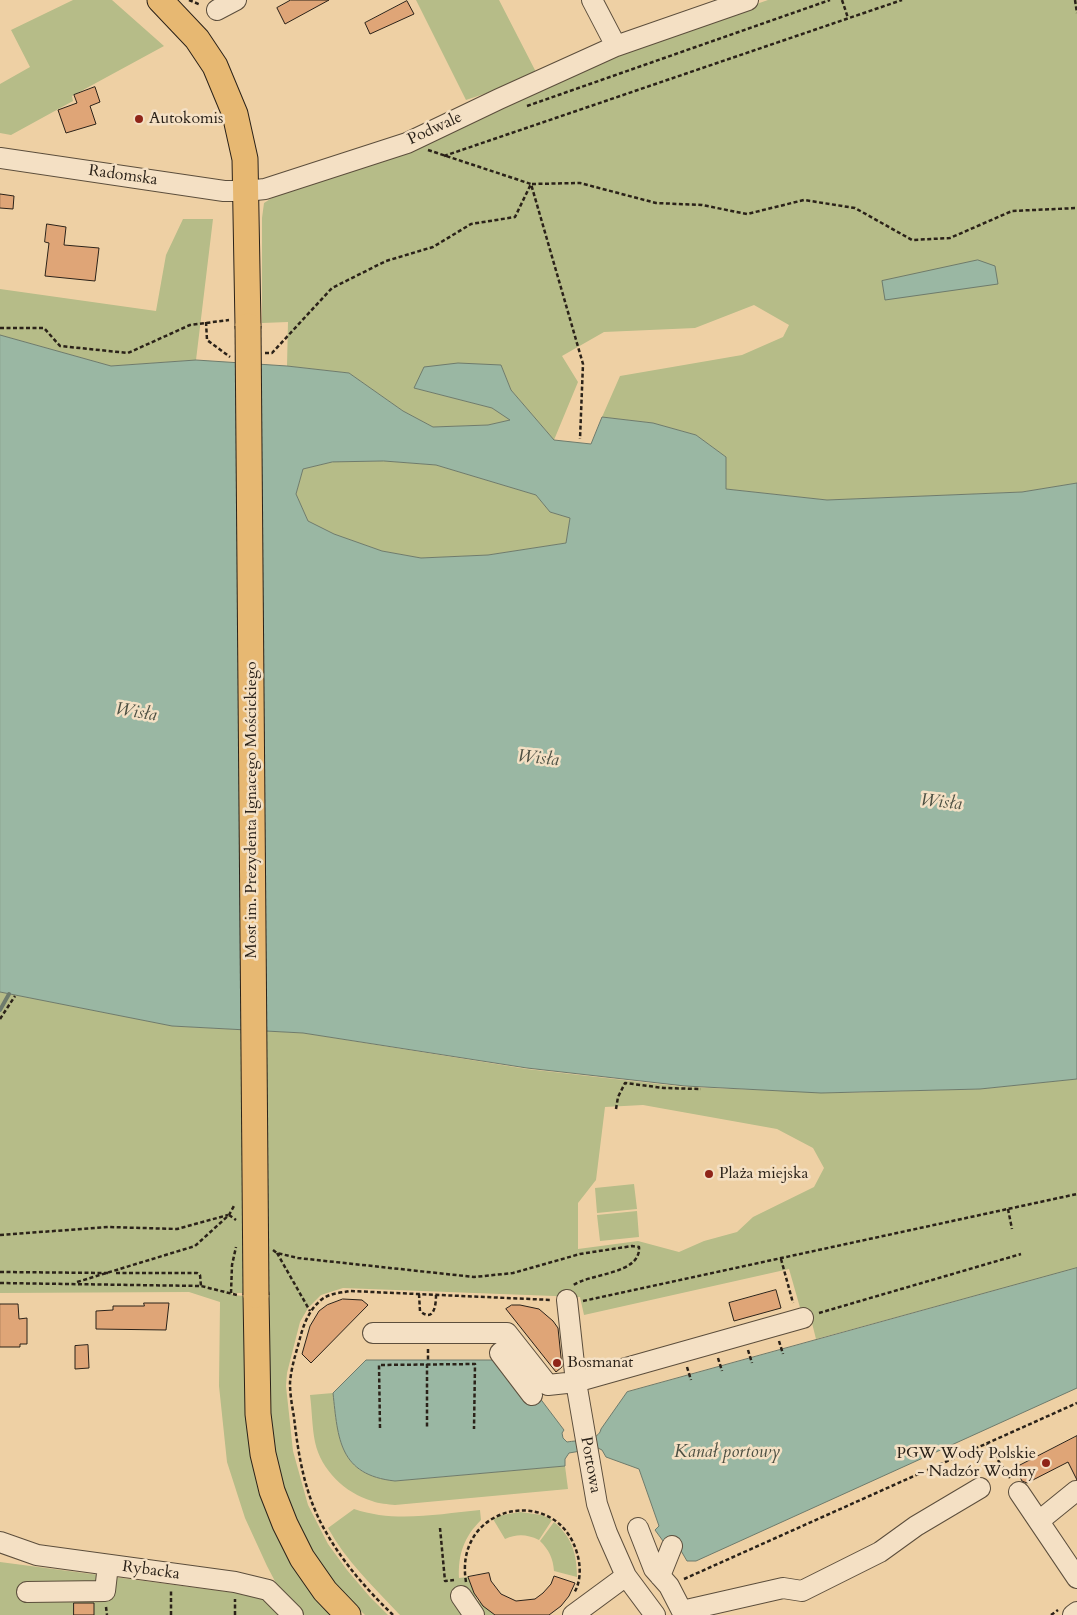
<!DOCTYPE html>
<meta charset="utf-8">
<style>
body{margin:0}
canvas{display:block;background:#eed0a4}
</style>
<canvas width="1077" height="1615"></canvas>
<script>
const g = document.querySelector('canvas').getContext('2d');
g.lineJoin = 'round';
function fillPath(path, color) {
  g.fillStyle = color;
  g.fill(path, 'evenodd');
}
function strokePath(path, color, width, dash) {
  g.strokeStyle = color;
  g.lineWidth = width;
  g.lineCap = dash ? 'butt' : 'round';
  g.setLineDash(dash || []);
  g.stroke(path);
}
function label(font, color, halo, rows, align = 'center') {
  g.font = font + ' Cardo,serif';
  g.lineWidth = 5;
  g.setLineDash([]);
  g.textBaseline = 'middle';
  g.strokeStyle = halo;
  g.fillStyle = color;
  for (const [text, x, y, turn = 0] of rows) {
    g.save();
    g.translate(x, y);
    g.rotate((+turn || 0) * Math.PI / 180);
    g.textAlign = isNaN(turn) ? turn : align;
    if (halo) g.strokeText(text, 0, 0);
    g.fillText(text, 0, 0);
    g.restore();
  }
}
const green = new Path2D(`
 M73,0H112L164,46L72,96L73,101L11,135L0,133V84L30,67L11,30Z
 M416,0H499L536,72L499,89L466,100Z
 M768,0H1077V483L1022,492L827,500L726,489V457L696,435L653,423L602,417L620,376L742,355L783,337L789,325L754,305L695,328L604,332L562,356L578,382L554,440L511,390L501,365L424,368L414,388L492,408L511,420L488,425L433,427L403,411L349,373L287,366L288,322L262,323V218L264,203L275,196L388,158L633,47Z
 M183,219H213L196,360L111,366L0,335V289L156,311L166,255Z
 M384,461L436,465L536,495L550,512L570,518L566,543L488,555L421,558L382,551L334,534L308,521L296,494L303,469L332,462Z
 M0,992L172,1026L303,1033L527,1069L685,1087L839,1093L980,1089L1077,1079V1268L816,1339L812,1323L805,1325L789,1269L584,1315L580,1297L343,1288L321,1295L308,1308L300,1322L287,1373L286,1386L293,1451L308,1505L328,1544L347,1570L370,1597L388,1615H365C354,1604 342,1594 333,1582C304,1544 282,1498 274,1450C266,1393 270,1333 269,1275H243V1293H232V1295L245,1296L246,1415L332,1615H301L278,1587L267,1566L245,1518L227,1462L219,1386L220,1302L189,1292L0,1293ZM643,1105L777,1129L813,1148L824,1168L814,1187L753,1217L737,1232L704,1241L679,1252L638,1241L578,1249V1203L596,1180L605,1107Z
 M634,1184L637,1209L597,1213L595,1188Z
 M637,1211L639,1237L600,1241L597,1215Z
 M333,1393C338,1439 339,1475 395,1481L565,1466L568,1489L395,1505C388,1504 379,1504 372,1501C345,1493 321,1470 315,1442C312,1427 312,1410 310,1395Z
 M354,1509C395,1523 438,1514 480,1510L481,1520C464,1537 458,1554 459,1578L468,1577L477,1600L495,1615H400L398,1613C373,1586 346,1561 328,1528Z
 M520,1512L542,1515L552,1520L539,1540C526,1534 517,1534 505,1539L493,1519L502,1515Z
 M554,1522C572,1537 577,1554 577,1577L554,1571C553,1558 549,1550 540,1541Z
 M0,1562L259,1596L281,1615H0Z`);
const water = new Path2D(`
 M978,260L995,266L998,284L885,300L882,281Z
 M0,335L111,366L196,360L287,366L349,373L403,411L433,427L488,425L510,420L492,408L414,388L424,367L458,363L501,365L511,390L554,440L591,444L602,417L653,423L696,435L726,457V489L827,500L1022,492L1077,483V1079L980,1089L821,1093L685,1086L527,1068L303,1033L172,1026L0,992ZM384,461L436,465L536,495L550,512L570,518L566,543L488,555L421,558L382,551L334,534L308,521L296,494L303,469L332,462Z
 M1077,1268V1388L696,1561H687L680,1549L663,1541L655,1530L659,1526L639,1469L606,1457L602,1450L598,1448L569,1453L565,1459V1466L395,1481C339,1475 338,1439 333,1393L366,1360H499L536,1393L564,1430L562,1433L563,1438L567,1442C578,1440 599,1441 601,1429L627,1392Z`);
const stream = new Path2D(`
 M0,1010L9,994`);
const building = new Path2D(`
 M291,0H329L285,24L277,8Z
 M407,1L414,14L370,34L365,23Z
 M95,87L100,102L90,106L96,124L66,133L58,110L77,103L74,95Z
 M0,194L14,196L13,209L0,208Z
 M47,224L66,227L64,245L99,248L95,281L45,276L49,243L45,242Z
 M776,1290L781,1308L734,1321L729,1303Z
 M343,1299L362,1300L368,1305L311,1363L302,1354L310,1326L319,1311L327,1305Z
 M144,1303H169L166,1330L96,1329V1311L113,1310V1306H144Z
 M0,1304H18L19,1319L27,1318V1344H20V1347H0Z
 M512,1305H520L539,1309L553,1321L558,1328L562,1367L556,1372L506,1309Z
 M88,1345L89,1368L75,1369V1346Z
 M1077,1436V1480L1068,1462L1027,1483L1022,1481L1015,1468Z
 M489,1573L491,1581L501,1594L516,1601L535,1599L543,1593L551,1584L554,1576L575,1583L569,1596L561,1606L549,1615H495L483,1606L474,1593L468,1577Z
 M74,1603H94V1615H74Z`);
const path = new Path2D(`
 M189,0L201,5
 M842,0L848,18
 M1075,0L1077,13
 M527,106L830,0
 M428,150L531,184L583,364L580,439
 M444,156L902,0
 M206,322L207,340L230,357
 M0,328H44L60,346L128,353L190,325L229,320
 M265,353H272L332,288L386,261L433,247L471,224L515,217L531,184L580,183L656,203L702,205L747,214L804,200L855,208L912,240L950,238L1012,211L1077,208
 M0,1019L15,996
 M616,1109L618,1097L625,1083L664,1088L701,1089
 M1008,1209L1012,1229
 M229,1215L236,1220
 M0,1235L108,1227L177,1229L228,1215
 M273,1250L277,1253L298,1258L474,1277L513,1273L580,1254L632,1246L639,1247C641,1275 589,1273 572,1286
 M277,1253L310,1311
 M781,1259L793,1303
 M0,1272L108,1273
 M116,1273H197L200,1275L201,1286
 M77,1282L195,1246L229,1215L235,1204
 M0,1283L201,1286L237,1295
 M231,1293L232,1265L236,1247
 M419,1294L420,1311C434,1323 436,1305 436,1295
 M583,1301L1077,1194
 M819,1313L1021,1254
 M779,1341L783,1354
 M428,1349V1362
 M748,1350L752,1363
 M718,1358L722,1371
 M427,1364V1429
 M687,1367L691,1380
 M380,1428L379,1365L475,1364L474,1429
 M987,1444L1010,1478
 M440,1528L445,1581L454,1580
 M684,1579L1077,1403
 M466,1582C453,1504 557,1483 577,1553C581,1566 581,1582 574,1593
 M106,1607L107,1615
 M171,1615V1591
 M235,1615V1599
 M393,1615C365,1588 339,1558 321,1523C304,1490 298,1453 294,1417C292,1406 290,1394 290,1383C291,1369 295,1356 299,1342C303,1326 308,1311 321,1300C329,1293 341,1293 350,1291L552,1300
 M1051,1615L1058,1610`);
const minor = new Path2D(`
 M592,0L616,46
 M217,10L236,0
 M0,158L224,191H246L265,189L407,143L499,99L616,46L748,0
 M567,1300L576,1382L597,1504L607,1533L626,1576L655,1615
 M373,1333H507L548,1385L576,1382L803,1318
 M514,1342L500,1353L532,1395
 M1019,1492L1077,1578
 M1039,1521L1076,1491
 M638,1528L654,1569L669,1586L684,1615
 M0,1542L37,1555L235,1582L268,1590L293,1615
 M660,1576L672,1546
 M27,1592L105,1591L108,1565
 M461,1596L474,1615
 M682,1611L783,1588L802,1591L880,1552L916,1526L980,1488
 M573,1615L626,1576
 M1073,1615L1077,1612`);
const major = new Path2D(`
 M160,0L197,39L215,66L235,114L245,159L248,326
 M256,1295L258,1414L263,1454L272,1491L285,1524L302,1558L325,1591L348,1615`);
const majorBridge = new Path2D(`
 M248,326L256,1295`);
const markers = [
 [139,119,5,"#8f2418"],
 [709,1174,5,"#8f2418"],
 [557,1363,5,"#8f2418"],
 [1046,1463,5,"#8f2418"]
];
const poiNames = [
 ["Autokomis",149,119],
 ["Plaża miejska",719,1174],
 ["Bosmanat",567,1363],
 ["PGW Wody Polskie",1036,1454,"right"],
 ["- Nadzór Wodny",1036,1472,"right"]
];
const streetNames = [
 ["Podwale",435,129,-25],
 ["Radomska",123,176,8],
 ["Most im. Prezydenta Ignacego Mościckiego",252,810,-90],
 ["Portowa",590,1465,80],
 ["Rybacka",151,1571,8]
];
const waterNames = [
 ["Wisła",136,713,9],
 ["Wisła",538,759,6],
 ["Wisła",941,803,6],
 ["Kanał portowy",727,1453]
];
fillPath(green, '#b6bc88');
fillPath(water, '#9ab7a3');
strokePath(water, '#6e7b6c', 1);
strokePath(stream, '#6e7b6c', 4);
fillPath(building, '#dfa577');
strokePath(building, '#2b2219', 1);
strokePath(minor, '#5c4e3c', 22);
strokePath(major, '#2b2219', 27);
strokePath(path, '#2b2219', 2.5, [4, 2.5]);
strokePath(minor, '#f4e0c4', 20);
strokePath(major, '#e7b872', 25);
strokePath(majorBridge, '#2b2219', 27, []);
strokePath(majorBridge, '#e7b872', 25);
for (const [x, y, r, color] of markers) {
  const dot = new Path2D();
  dot.arc(x, y, r, 0, 2 * Math.PI);
  g.fillStyle = color;
  g.fill(dot);
  strokePath(dot, '#f4e0c4', 2);
}
label('16px', '#2b2219', '#f4e0c4', poiNames, 'left');
label('16px', '#2b2219', '#f4e0c4', streetNames);
label('italic 18px', '#4c4f42', '#f4e0c4', waterNames);
</script>
